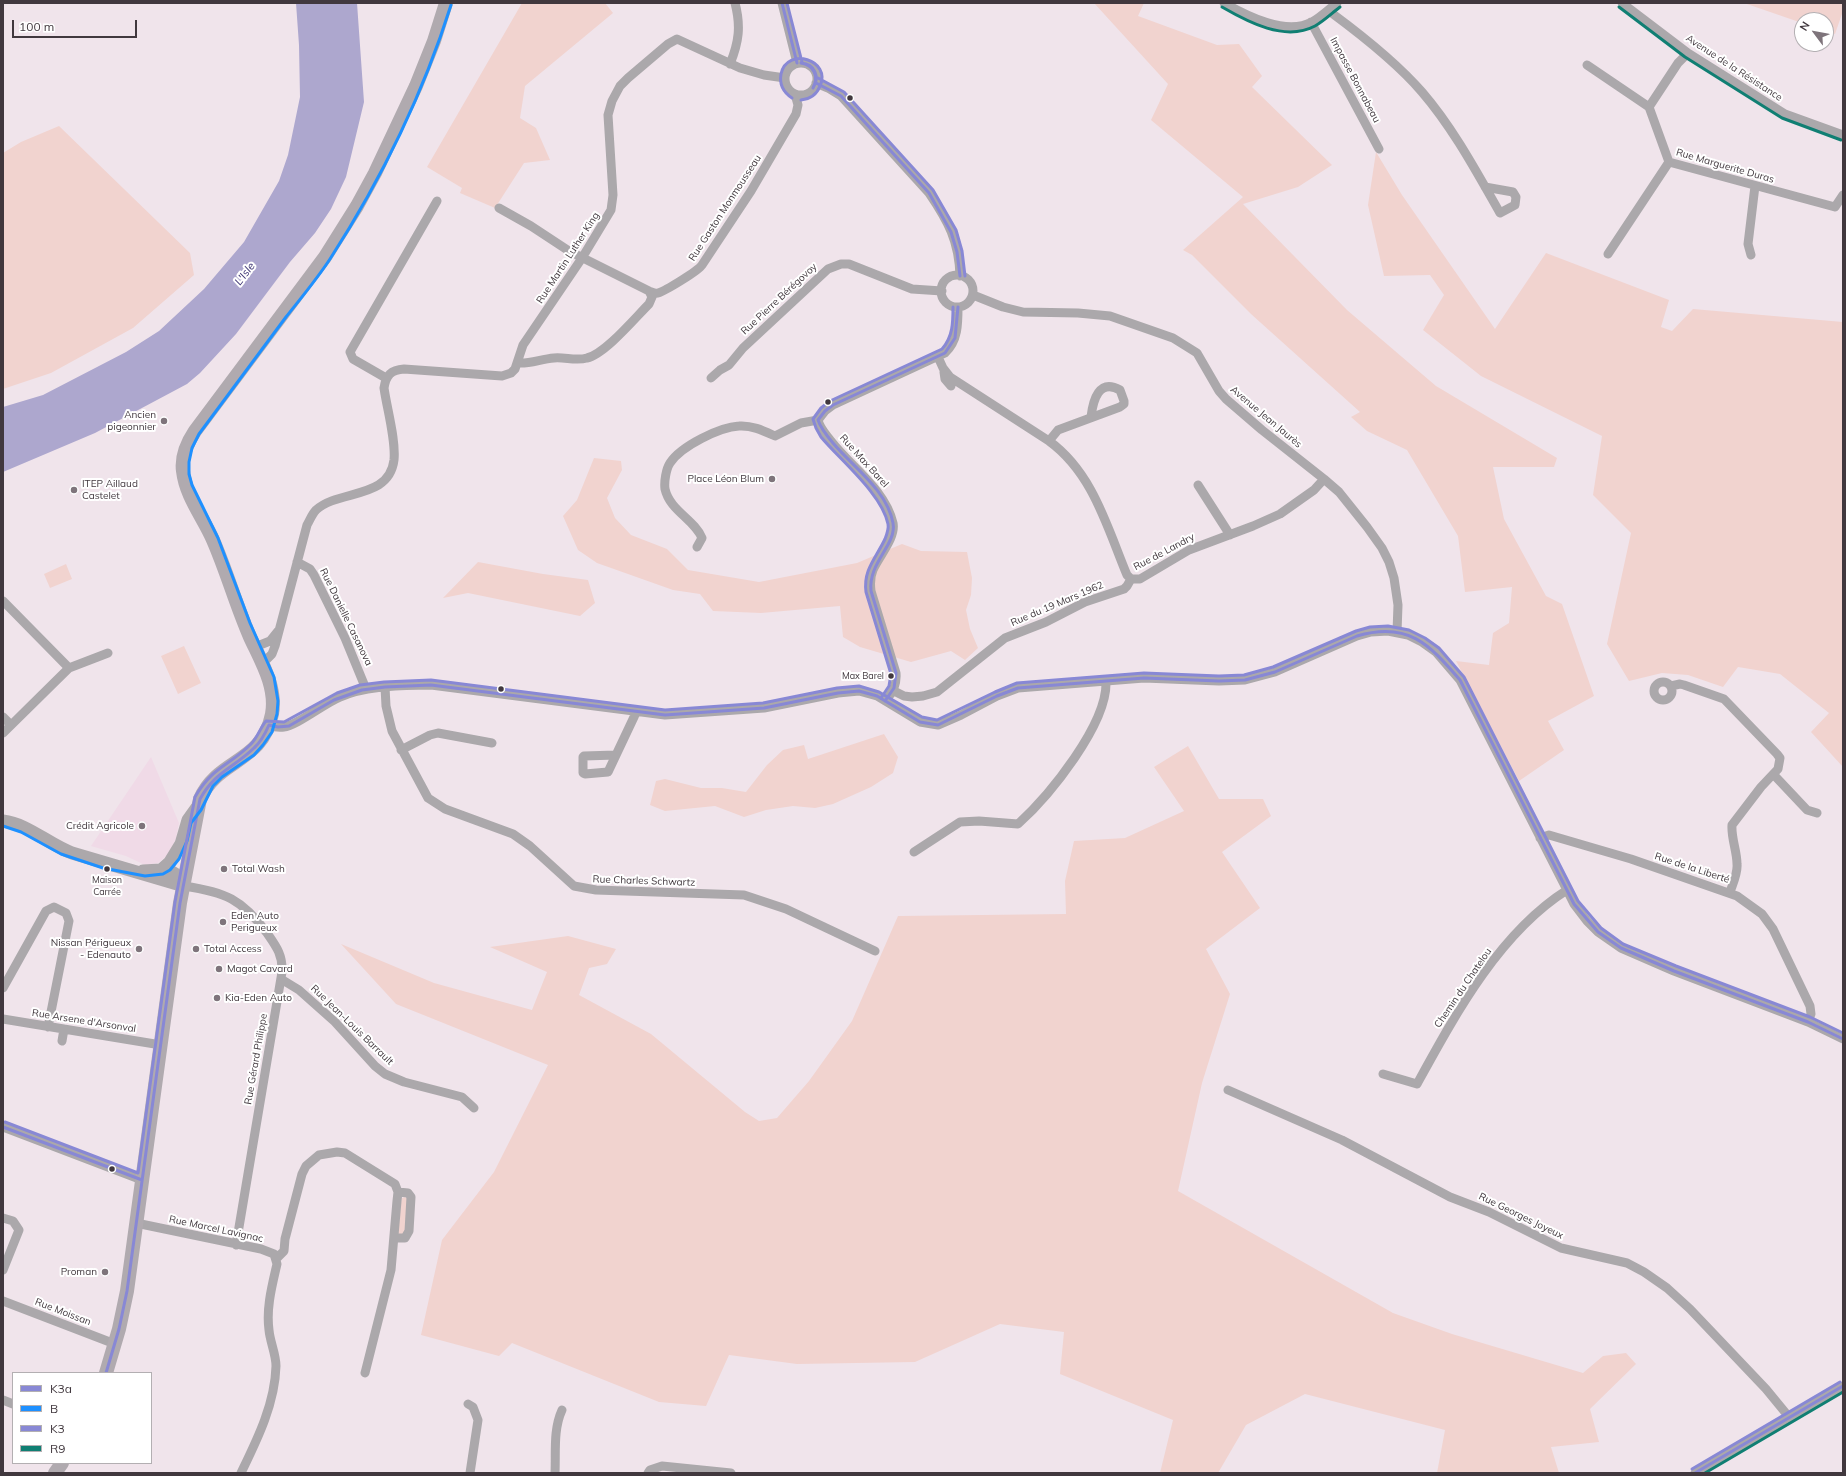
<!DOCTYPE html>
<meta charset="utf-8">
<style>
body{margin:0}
#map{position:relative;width:1846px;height:1476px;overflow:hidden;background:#f0e4eb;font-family:Mulish,sans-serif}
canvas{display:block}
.frame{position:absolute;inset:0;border:4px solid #41383e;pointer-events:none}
.legend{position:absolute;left:12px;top:1372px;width:140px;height:92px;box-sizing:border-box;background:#fff;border:1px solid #b3afb2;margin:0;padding:5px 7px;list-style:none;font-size:12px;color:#41383e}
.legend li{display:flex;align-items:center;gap:8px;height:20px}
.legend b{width:20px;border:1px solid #b3afb2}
.north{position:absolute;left:1794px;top:12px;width:40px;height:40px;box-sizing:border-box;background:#fff;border:1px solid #b3afb2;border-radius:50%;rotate:302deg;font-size:11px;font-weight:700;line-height:16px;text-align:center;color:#41383e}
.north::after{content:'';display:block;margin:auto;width:14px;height:18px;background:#7e747b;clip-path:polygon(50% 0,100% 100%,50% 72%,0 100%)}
.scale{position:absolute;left:12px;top:20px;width:125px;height:18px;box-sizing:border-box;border:2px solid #41383e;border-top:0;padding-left:5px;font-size:12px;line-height:14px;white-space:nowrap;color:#41383e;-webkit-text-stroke:3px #fff;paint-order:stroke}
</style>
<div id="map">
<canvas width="1846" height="1476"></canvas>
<div class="frame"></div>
<ul class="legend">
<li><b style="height:5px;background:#8888d5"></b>K3a</li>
<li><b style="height:5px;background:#1e90ff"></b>B</li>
<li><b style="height:5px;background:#8888d5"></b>K3</li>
<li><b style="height:5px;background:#107f73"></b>R9</li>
</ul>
<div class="north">N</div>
<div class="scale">100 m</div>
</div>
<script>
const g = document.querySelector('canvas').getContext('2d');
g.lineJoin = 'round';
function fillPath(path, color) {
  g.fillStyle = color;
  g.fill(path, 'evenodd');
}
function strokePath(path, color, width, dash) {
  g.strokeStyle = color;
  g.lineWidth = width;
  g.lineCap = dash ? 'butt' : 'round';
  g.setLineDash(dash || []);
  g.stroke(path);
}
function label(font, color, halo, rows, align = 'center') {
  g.font = font + ' Mulish,sans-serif';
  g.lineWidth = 4;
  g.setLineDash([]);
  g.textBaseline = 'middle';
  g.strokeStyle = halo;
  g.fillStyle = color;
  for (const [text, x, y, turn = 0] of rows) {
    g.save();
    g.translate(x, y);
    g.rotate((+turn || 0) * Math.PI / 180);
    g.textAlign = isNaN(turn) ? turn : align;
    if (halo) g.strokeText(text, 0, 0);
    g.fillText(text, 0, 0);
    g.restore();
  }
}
const built = new Path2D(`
 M151,757L179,823L176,838L169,854L158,863L145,865L126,856L91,846Z`);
const green = new Path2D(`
 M522,3H605L613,13L525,86L520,118L536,128L550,160L524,163L495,208L460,193L462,188L427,167Z
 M1094,3H1144L1138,16L1217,45L1239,44L1262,76L1252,87L1332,165L1298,187L1243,204L1347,310L1436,386L1557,458L1554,467H1493L1504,519L1546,596L1562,604L1594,696L1548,721L1564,750L1519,781L1456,661L1489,665L1493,633L1509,623L1512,587L1465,592L1458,536L1407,450L1367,431L1351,417L1360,412L1251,314L1192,255L1183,250L1243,197L1151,120L1168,84Z
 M1744,3H1843V11L1835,34L1826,31V20H1802V23Z
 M59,126L190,253L194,275L133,328L51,373L3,389V153L21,142Z
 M1376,152L1402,195L1495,329L1546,253L1669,300L1661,327L1672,331L1693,309L1843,322V767L1811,732L1829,713L1780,674L1738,667L1723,687L1688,675L1662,673L1629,681L1607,644L1631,533L1593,495L1602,436L1481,376L1423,330L1444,295L1430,275L1384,276L1368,205Z
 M594,458L621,461L622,470L607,498L615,518L631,535L667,549L688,570L759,582L857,563L902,544L921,551L967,552L972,578L971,595L966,610L970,629L978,648L965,660L951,651L911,662L860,647L843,637L840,606L761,613L713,611L700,594L673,590L597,563L578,550L563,516L577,500Z
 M478,562L543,574L588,580L595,603L580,616L468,593L443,598Z
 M66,564L72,579L50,588L44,574Z
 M184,646L201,683L178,694L161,656Z
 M884,734L898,757L893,773L871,787L833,804L815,808L793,806L766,810L744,817L715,806L665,811L650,805L656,781L665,779L701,788H722L746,792L767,765L783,750L804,745L808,759Z
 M1188,746L1219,799H1263L1271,816L1222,852L1260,908L1206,949L1230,994L1202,1083L1178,1191L1393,1313L1452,1334L1583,1373L1603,1356L1626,1353L1636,1364L1590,1409L1599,1442L1551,1447L1559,1473H1437L1445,1430L1305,1394L1246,1425L1218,1473H1160L1173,1420L1060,1374L1064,1332L1000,1324L915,1362L797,1364L729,1355L706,1406L659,1402L512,1343L499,1356L421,1335L442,1240L494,1172L548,1065L396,1004L341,944L434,983L532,1010L547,972L490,947L568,936L616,949L607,964L589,968L579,995L651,1034L745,1112L759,1121L777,1118L809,1081L852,1021L898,916L1066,914L1065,881L1074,841L1125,838L1184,811L1154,767Z
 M405,1197L408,1199L405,1233L401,1235L398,1233L401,1202L402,1198Z`);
const water = new Path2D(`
 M296,3H357L364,102L346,177L331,209L315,233L290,262L236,334L200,373L187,384L95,433L3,472V407L43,395L126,352L159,331L204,289L244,242L279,181L288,155L300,97L299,45Z`);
const street = new Path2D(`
 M782,3L797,63
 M1224,3C1247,16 1286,36 1312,22C1321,17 1329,9 1337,3
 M1622,3L1688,53L1785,114L1843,135
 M1330,9L1333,14C1364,37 1397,63 1422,92C1453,128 1476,171 1500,213L1515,205L1516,197L1513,192L1485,187
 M1311,22L1379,149
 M1688,53L1678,63L1649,107L1669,162L1835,207L1843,195
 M785 79a16 16 0 1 1 32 0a16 16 0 1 1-32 0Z
 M730,64C739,42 741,26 735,3
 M1587,65L1649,107
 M816,83L828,88L841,96L929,193C948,221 959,241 960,276
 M499,208L531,226L569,251L649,291C652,292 655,294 658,293C665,291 698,271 702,265L751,191L796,114L798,105L795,94
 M1608,254L1669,162
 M1751,255L1748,244L1755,186
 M941 291a16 16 0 1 1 32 0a16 16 0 1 1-32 0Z
 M973,295L1003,307L1023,312L1078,313L1110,316L1173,338L1197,353L1219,391L1226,399L1262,430L1324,479L1339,492L1367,527L1382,548L1389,562L1394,578L1398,605L1397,632
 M938,357L943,368L950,377L1049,441C1093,473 1107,527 1127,575L1131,579
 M518,363C530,364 541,359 554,358C565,357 576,361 587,358C605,354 635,318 649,304L652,297L649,291
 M944,372L945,379L951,386
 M386,378L353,359L350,352L437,201
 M711,378L720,370L729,365L743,348L828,269L841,264H849L912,289L942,291
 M1049,441L1058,430L1120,407L1124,404V401L1120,390C1099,378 1093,400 1091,417
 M1198,485L1230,535
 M697,547L702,538C694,519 670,511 665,489C664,482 666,469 670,463C681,446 720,427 739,426C752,425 764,431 775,436L801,423L818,420
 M297,562L310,569L314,575L345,638L366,689
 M1131,579H1140L1189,550L1253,526L1280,514L1314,490L1324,479
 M3,601L69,668
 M255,647L270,641L278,631
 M263,663L272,654L275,646L307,525C310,520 312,514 316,510C339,489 389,500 394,460C396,440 387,409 384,388C386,375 391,370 404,369L502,376L511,373L515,369L523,345L582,258L611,210L613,195L608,115L612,101L620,86L628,78L668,44L677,39L740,68L764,75L785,78
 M1654 691a9 9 0 1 1 18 0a9 9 0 1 1-18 0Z
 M1671,686L1680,684L1684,685L1724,699L1777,754L1780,758L1778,769L1761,787L1732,825C1731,838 1737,851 1737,864C1738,873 1733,883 1730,892
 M385,687L386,706L392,731L428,798L445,809L513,834L530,846L574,886L596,890L744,895L786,909L875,951
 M894,691L904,696L912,697L923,696L937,692L1005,638L1046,622L1085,602L1124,589L1127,586L1131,579
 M885,701C893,692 897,685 896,673L871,591C870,583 870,577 873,570C879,556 896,538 893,523C885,489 851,467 831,441C826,434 820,429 818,420L825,411L833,405L945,353C958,341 958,324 958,307
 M3,717L11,725
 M269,725C274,727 278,728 284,727C296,726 325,703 340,697C368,685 401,686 431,685L665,715L764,708L838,693L859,691L877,696L920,722L938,725L961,715L997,696L1018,688L1144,678L1219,681L1245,680L1275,672L1357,636L1371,632L1388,631L1408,635L1422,642L1436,652L1460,680L1567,890L1574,904L1587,921L1598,932L1621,948L1674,971L1808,1022L1843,1039
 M3,733L69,668L108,653
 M401,750L430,735L438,733L492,743
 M616,755L584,756L583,757V773L585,774L608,772L634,717L636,712
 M1774,775L1807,810L1817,813
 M1540,838L1549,835L1631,859L1737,896L1762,914L1773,929L1810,1006L1811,1014L1808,1022
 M914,852L960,822L979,821L1018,824C1049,796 1108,724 1106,681
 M184,886C225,892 242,899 267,933C276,946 283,955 282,972L236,1245
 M281,979L299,990L335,1022L375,1066L385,1074L404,1082L462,1097L474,1108
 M3,988L46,911L54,907L66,913L69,921L48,1027
 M3,1019L161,1045
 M62,1041L64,1029
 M1383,1074L1417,1084C1455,1015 1499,933 1567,890
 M1228,1090L1342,1140L1450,1197L1489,1212L1561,1248L1627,1263L1644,1272L1667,1288L1690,1309L1766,1389L1789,1417
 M3,1127L142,1180
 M3,1218L13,1221L19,1230L3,1270
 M136,1223L261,1249L274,1254L277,1264C272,1286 266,1308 269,1330C270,1342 276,1354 276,1366C275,1404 257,1440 241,1473
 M394,1238H405L409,1231L411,1197L408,1193L398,1192
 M276,1259L284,1251L285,1239L302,1174L306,1166L319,1155L337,1152L345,1153L395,1184L398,1192L397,1201L391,1270L365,1373
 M3,1301L115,1344
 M3,1400L13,1404
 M468,1404L473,1407L478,1420L470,1473
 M555,1473C556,1452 553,1430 562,1410
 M648,1473L650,1470L662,1466L731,1473
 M1695,1473L1843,1386`);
const secondary = new Path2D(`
 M3,821C28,824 48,844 72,853L184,886
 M161,870C173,871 179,874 184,886
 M143,871L161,870L170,862L181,844L188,820L198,806`);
const primary = new Path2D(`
 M106,1373L119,1329L127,1291L180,903L200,799C218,758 262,764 272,714C277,687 261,661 250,637C236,605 227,572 213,540C203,517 186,497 183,471C181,456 187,443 195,431L325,257L357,206L375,173L416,86L434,41L446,3
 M55,1473L62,1463`);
const bus1 = new Path2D(`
 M782,3L797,63
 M801,63C814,65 819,76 813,88
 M801,63C815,64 820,77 813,88
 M816,83L841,96L929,193L951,232L957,252L960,276
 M885,701L894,688L896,673L871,591C868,562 897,545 893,523C887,490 853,467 833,443C827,436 821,429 818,420L825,411L833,405L945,353L955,338L958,307
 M269,725L278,727L289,726L334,700L362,690L385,687L431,685L665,715L764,708L838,693L859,691L877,696L920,722L938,725L997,696L1018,688L1144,678L1219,681L1245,680L1275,672L1357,636C1408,621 1429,644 1460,680L1574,904L1598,932L1621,948L1674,971L1808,1022L1843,1039
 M3,1127L142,1180
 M106,1373L119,1329L127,1291L180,903L200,799C216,771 232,769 254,748C261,742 265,734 269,725
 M1695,1473L1843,1386`);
const bus2 = new Path2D(`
 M3,826L21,832L61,854L103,868L145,876L163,874L170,870L179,859L187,841L191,823L201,810L213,786L222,777L254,755L263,745L272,732L277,714L278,701L274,677L250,623L218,538L192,485L189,474V462L192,448L199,434C228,395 257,356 286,317C301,298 317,279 330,259C381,180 423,94 451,5`);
const bus3 = new Path2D(`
 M787,3L802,62
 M818,78L844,92L933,190L956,230L962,251L965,276
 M792,98C783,92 779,85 781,74C787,46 832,60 820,86C817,94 810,99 801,100
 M881,698L889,686L891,674L866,592C863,570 876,558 885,539C887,534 889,529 888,524C882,494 840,460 821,437L816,428L813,419L821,408L830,401L942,349C953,337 953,322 953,307
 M5,1122L138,1173L175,902L195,797C212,767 229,766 251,744C258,737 260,728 266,721L284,722L337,693L360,685L384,682L431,680L665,710L763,703L837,688L859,686L879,692L922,717L937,720L995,692L1017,683L1144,673L1219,676L1244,675L1273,667L1356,631L1370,627L1388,626L1409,630L1425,638L1439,648L1464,677L1578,901L1601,928L1623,944L1676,966L1810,1017L1843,1033
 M1692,1469L1840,1382`);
const bus4 = new Path2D(`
 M1222,7C1248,22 1285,42 1315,26C1324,21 1332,13 1340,7
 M1619,7L1685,57L1782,118L1841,140
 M1705,1473L1843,1392`);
const markers = [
 [850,98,3.5,"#41383e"],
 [828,402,3.5,"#41383e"],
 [164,421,4,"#7e747b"],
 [772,479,4,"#7e747b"],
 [74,490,4,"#7e747b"],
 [891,676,3.5,"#41383e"],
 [501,689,3.5,"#41383e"],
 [142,826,4,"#7e747b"],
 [107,869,3.5,"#41383e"],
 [224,869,4,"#7e747b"],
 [223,922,4,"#7e747b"],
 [139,949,4,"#7e747b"],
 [196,949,4,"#7e747b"],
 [219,969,4,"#7e747b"],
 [217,998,4,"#7e747b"],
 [112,1169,3.5,"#41383e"],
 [105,1272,4,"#7e747b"]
];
const busNames = [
 ["Max Barel",884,676],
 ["Maison",107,880,"center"],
 ["Carrée",107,892,"center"]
];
const streetNames = [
 ["Avenue de la Résistance",1734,68,33],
 ["Impasse Bonnabeau",1355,80,62],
 ["Rue Marguerite Duras",1725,166,16],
 ["Rue Gaston Monmousseau",725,208,-57],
 ["Rue Martin Luther King",568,258,-57],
 ["Rue Pierre Bérégovoy",779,299,-43],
 ["Avenue Jean Jaurès",1266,417,40],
 ["Rue Max Barel",864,461,48],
 ["Rue de Landry",1164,552,-28],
 ["Rue du 19 Mars 1962",1057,604,-23],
 ["Rue Danielle Casanova",346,617,64],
 ["Rue de la Liberté",1692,868,18],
 ["Rue Charles Schwartz",644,881,2],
 ["Chemin du Chatelou",1463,988,-56],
 ["Rue Arsene d'Arsonval",84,1021,9],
 ["Rue Jean-Louis Barrault",352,1025,44],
 ["Rue Gérard Philippe",256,1059,-80],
 ["Rue Georges Joyeux",1521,1216,26],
 ["Rue Marcel Lavignac",216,1229,12],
 ["Rue Moissan",63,1312,21]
];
const poiNames = [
 ["Ancien",156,415,"right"],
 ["pigeonnier",156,427,"right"],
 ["Place Léon Blum",764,479,"right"],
 ["ITEP Aillaud",82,484],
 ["Castelet",82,496],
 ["Crédit Agricole",134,826,"right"],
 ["Total Wash",232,869],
 ["Eden Auto",231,916],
 ["Perigueux",231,928],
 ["Nissan Périgueux",131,943,"right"],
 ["- Edenauto",131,955,"right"],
 ["Total Access",204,949],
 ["Magot Cavard",227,969],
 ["Kia-Eden Auto",225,998],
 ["Proman",97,1272,"right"]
];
const waterNames = [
 ["L'Isle",245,274,-53]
];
fillPath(built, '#f0dae7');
fillPath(green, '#f1d3cf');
fillPath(water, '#ada7ce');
strokePath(street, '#aba8ab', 9);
strokePath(secondary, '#aca8ab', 13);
strokePath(primary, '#b0aaaf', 14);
strokePath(bus1, '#8888d5', 3);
strokePath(bus2, '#1e90ff', 3);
strokePath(bus3, '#8888d5', 3);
strokePath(bus4, '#107f73', 3);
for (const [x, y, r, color] of markers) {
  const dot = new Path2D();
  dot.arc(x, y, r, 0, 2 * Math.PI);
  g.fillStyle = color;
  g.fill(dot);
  strokePath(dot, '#fff', 1.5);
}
label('9px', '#41383e', '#fff', busNames, 'right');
label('10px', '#41383e', '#fff', streetNames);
label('10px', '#41383e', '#fff', poiNames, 'left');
label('italic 11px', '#3a3171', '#fff', waterNames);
</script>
